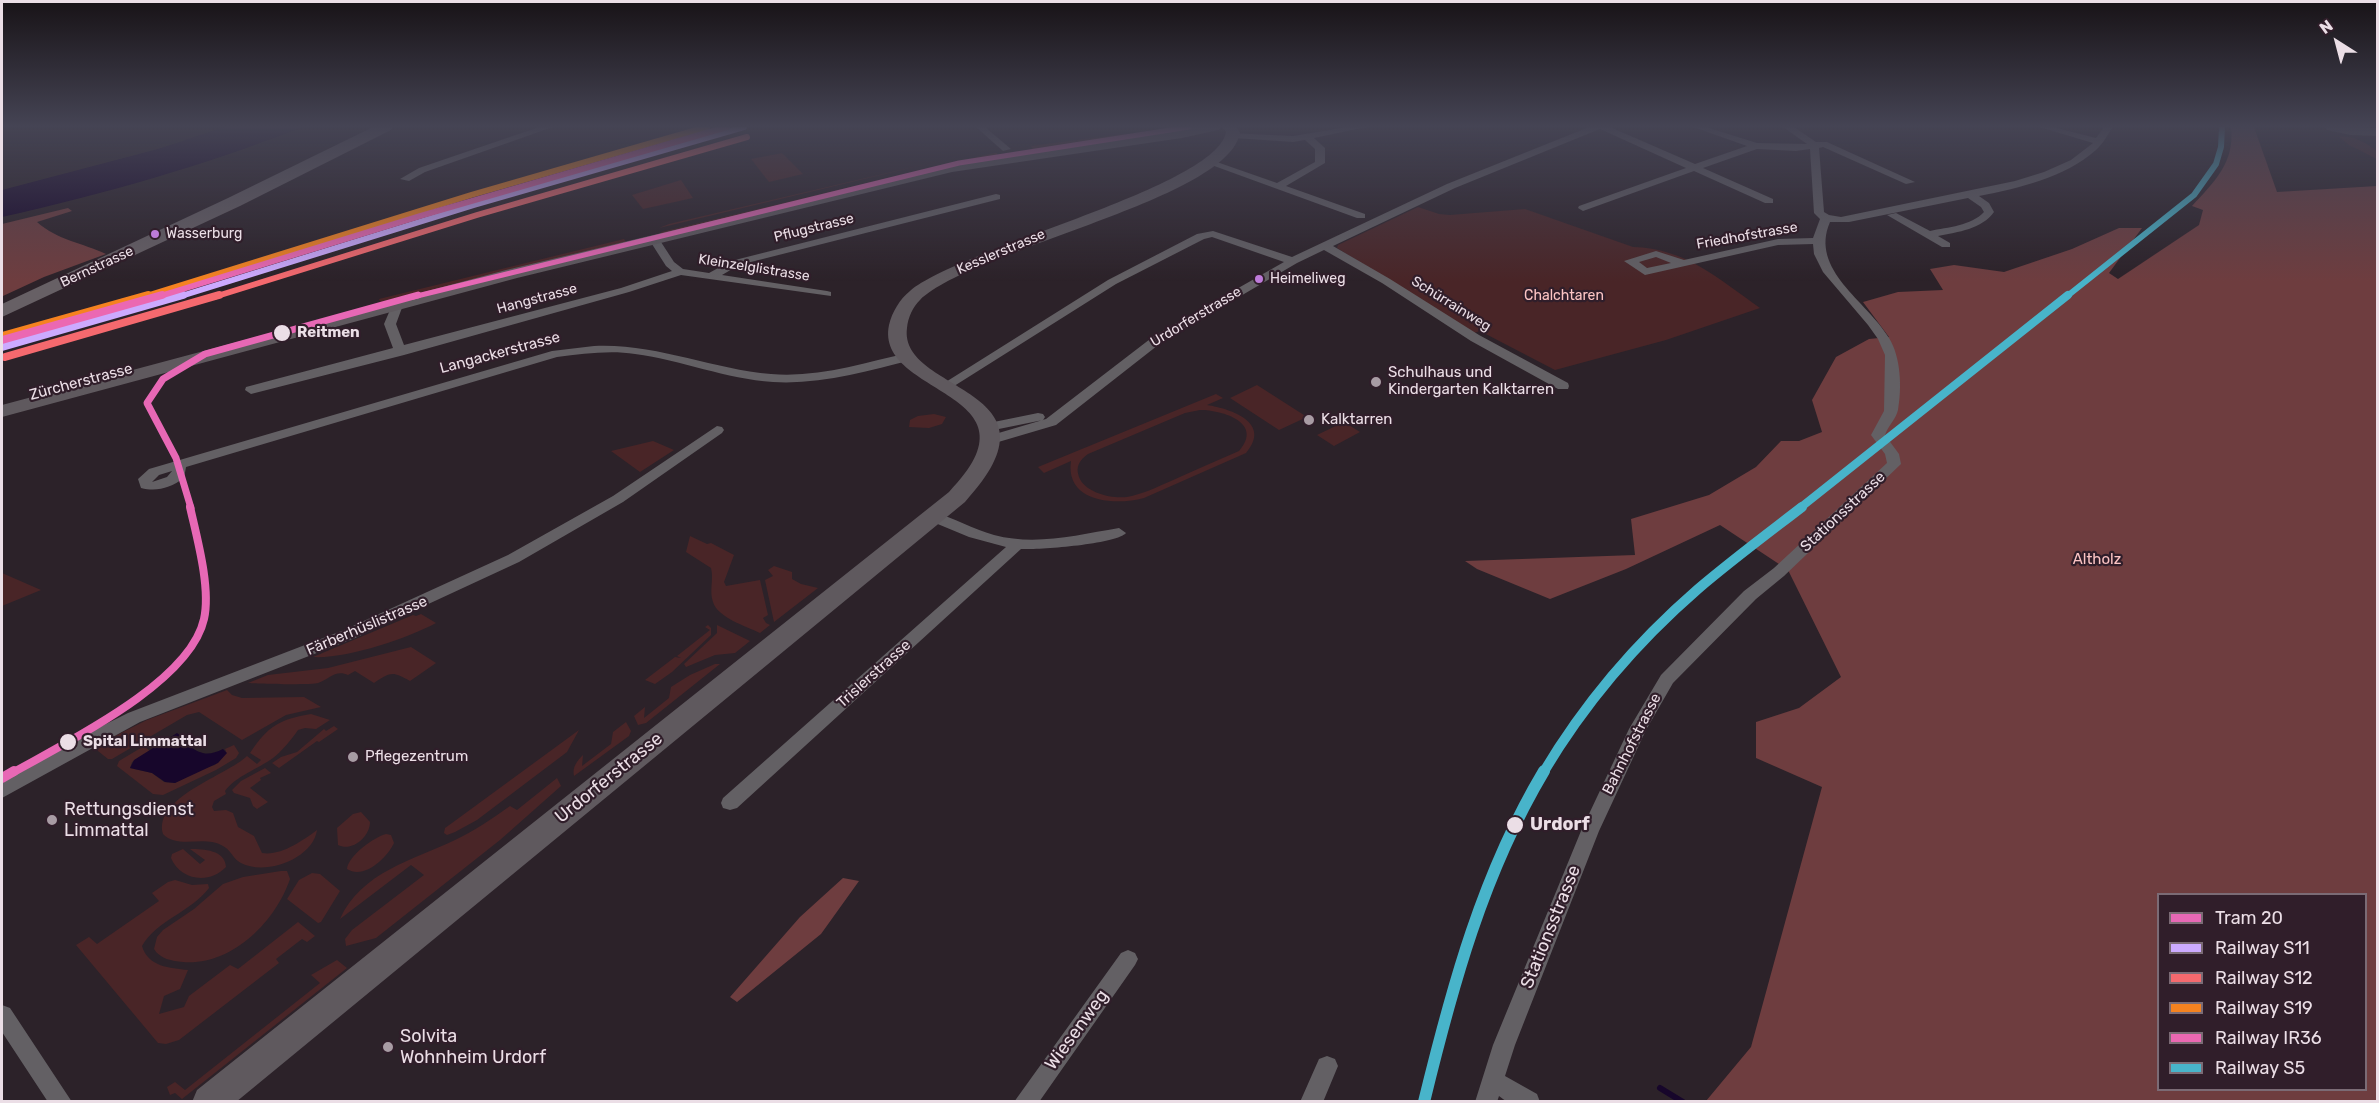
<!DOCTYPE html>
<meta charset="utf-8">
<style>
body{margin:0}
#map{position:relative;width:2379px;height:1103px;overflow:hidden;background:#2c2229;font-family:Rubik,sans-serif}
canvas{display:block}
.frame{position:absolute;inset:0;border:3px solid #ebdee6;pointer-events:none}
.legend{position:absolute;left:2157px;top:893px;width:210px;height:198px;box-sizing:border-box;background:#301e2a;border:2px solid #7b6b75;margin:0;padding:8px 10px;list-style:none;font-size:18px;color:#ebdee6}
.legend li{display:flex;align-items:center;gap:12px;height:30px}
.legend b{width:30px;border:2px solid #7b6b75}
.north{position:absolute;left:2307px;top:12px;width:60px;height:60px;-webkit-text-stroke:4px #301e2a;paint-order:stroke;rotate:324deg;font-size:16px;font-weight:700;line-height:24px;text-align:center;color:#ebdee6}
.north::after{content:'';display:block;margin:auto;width:21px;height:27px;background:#ebdee6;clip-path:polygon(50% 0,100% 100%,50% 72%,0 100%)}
</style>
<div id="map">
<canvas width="2379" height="1103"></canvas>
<div class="frame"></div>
<ul class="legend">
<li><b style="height:8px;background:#e768b5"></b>Tram 20</li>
<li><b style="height:8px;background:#caf"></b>Railway S11</li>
<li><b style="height:8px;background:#f5696e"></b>Railway S12</li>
<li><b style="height:8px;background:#f58220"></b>Railway S19</li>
<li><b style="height:8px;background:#eb68b2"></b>Railway IR36</li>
<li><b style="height:8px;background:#48b4ca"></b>Railway S5</li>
</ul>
<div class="north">N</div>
</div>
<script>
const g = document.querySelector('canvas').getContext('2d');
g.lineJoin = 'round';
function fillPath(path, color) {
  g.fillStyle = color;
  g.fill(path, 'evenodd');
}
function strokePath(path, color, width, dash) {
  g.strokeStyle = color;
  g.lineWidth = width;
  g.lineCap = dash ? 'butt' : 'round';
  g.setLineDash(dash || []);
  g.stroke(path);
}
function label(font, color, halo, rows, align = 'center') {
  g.font = font + ' Rubik,sans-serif';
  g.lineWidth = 4.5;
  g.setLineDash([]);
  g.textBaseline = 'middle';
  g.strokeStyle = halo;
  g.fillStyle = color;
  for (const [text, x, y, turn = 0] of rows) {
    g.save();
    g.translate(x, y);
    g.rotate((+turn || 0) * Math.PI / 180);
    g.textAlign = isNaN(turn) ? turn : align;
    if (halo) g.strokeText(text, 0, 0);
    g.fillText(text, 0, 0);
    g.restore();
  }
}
const green = new Path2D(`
 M1123,134L1129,140L1034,152L1031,146Z
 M2338,136C2354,136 2365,142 2377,151V159L2349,145Z
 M782,153L803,174L769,182L751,159Z
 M994,153H997V157L662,235L661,232Z
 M960,156L659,228L669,224Z
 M681,180L693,198L643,209L632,195Z
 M1418,207L1439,214L1450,215L1525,209L1633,247C1685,248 1719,279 1760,308L1666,340L1555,370L1480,331L1474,333L1337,248L1338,245Z
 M624,239L628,245L383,307L379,299Z
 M1257,385L1307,417L1279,430L1230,398Z
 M1216,394L1223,398L1207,405C1232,409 1272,423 1246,453L1144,498C1114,506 1065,502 1071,461L1044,473L1038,467ZM1200,410C1223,410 1264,423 1239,451C1216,461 1193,471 1171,481C1157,487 1143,494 1127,497C1112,499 1085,493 1079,477C1075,466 1080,460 1088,454L1185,413Z
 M934,414L946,417L942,424L929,428L909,427L910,420L918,416Z
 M1344,422L1360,432L1334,446L1317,435Z
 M653,441L674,450L640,472L611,451Z
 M690,536L707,544L711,543L734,555L724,582L726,586L760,580L768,615L763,618L766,623L770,625L760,633C746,626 718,618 713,602C709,591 714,579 711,568L686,552Z
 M774,566L792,572V579L801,584L818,588L774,622L765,580L773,576L768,570Z
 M2,573L41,590L2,606Z
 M421,614L436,623C406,639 346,659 313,657L413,615L416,616Z
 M708,625L711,628V635L672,672L655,684L645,680L675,657L681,658L677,656L710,630L705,627Z
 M717,625L750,641L735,653L715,655L686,667L684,664L717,633Z
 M411,647L436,663L410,681C392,671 391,672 374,683L355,671L348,675C336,669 329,679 318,683C314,685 253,684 248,683L268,675L328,668Z
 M715,664H720L646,723L638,725L634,716L645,707L644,718L669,698L671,687L690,675Z
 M227,690L232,695L242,698L304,697L321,707L286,715L242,740L199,712L187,715L112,759H108L93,747L147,720Z
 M311,714L330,720L316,729L305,728L298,730C293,738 280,753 273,758C258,769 236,776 225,791L226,794L214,801L212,807L214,811L226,810L233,813L238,827L254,836L262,853C281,856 302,841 317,830C313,859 265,876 241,863C230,857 232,846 212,842C197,839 175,847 163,834C153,797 228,775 247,756L257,764L261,760L250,753C268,726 280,719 311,714Z
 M626,722L631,731L629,736L574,776C572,767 577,761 583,755L582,766L611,744L613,732Z
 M334,726L338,729L319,742L317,741L279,768L272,763L281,757L297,752L324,729L326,731Z
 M579,730L567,752L477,820L455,832L447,835L444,833L445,828L452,823Z
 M234,745L239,753L236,758L216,770L163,795L153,794L117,766L119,761L144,746L150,751L132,762L130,768L152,773L164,782L175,783L201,769L215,765L226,751L225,749Z
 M265,768L271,773L260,778L261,780L250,788L268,802L257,809L253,806L250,798L234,793L232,790L241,781Z
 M557,778L561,786L500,840L376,938L346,946L345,939L352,930L424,875L411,865L340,919C361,872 413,860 455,840C474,831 492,819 510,806L517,810Z
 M361,812L370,822C370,837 352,852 338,845L337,828L353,814Z
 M386,834L391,835L394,843C387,858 364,880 347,869C348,856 374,837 386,834Z
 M183,849L200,864L205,860L190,849C204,849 225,850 226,867C209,885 180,880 171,858L172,854Z
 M281,871H287L290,879C275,923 231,966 183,962C172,961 160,959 154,949L157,937L163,930L194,909L223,884L243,877Z
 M312,873L320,874L340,891L321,922L318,923L287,899L299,880Z
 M175,880L192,885L208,884L209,888C191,912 157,920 142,946C148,967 170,968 188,970L180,989L164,996L159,1014L184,1007L189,996L230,965L238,969L298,922L315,936L307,942L302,939L276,959L279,963L179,1040L166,1044L158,1043L76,945L89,937L97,944L159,901L152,893L168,882Z
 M337,960L347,968L182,1099L175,1093L170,1095L167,1087L175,1082L185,1090L320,983L311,975Z`);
const forest = new Path2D(`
 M2231,127H2254L2277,192L2377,186V1101H1706L1751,1047L1822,787L1756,758V722L1799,708L1841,677L1788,570L1720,525L1626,569L1550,599L1477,569L1465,561L1635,555L1631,519L1709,495L1756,467L1781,441H1799L1822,432L1812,400L1836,357L1869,339L1889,337L1863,302L1898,292L1943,290L1930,269L1954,265L2004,272L2072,249L2119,228H2142L2109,273L2118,279L2199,225L2203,210L2192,206C2214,182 2235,163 2231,127ZM2158,894H2366V1090H2158Z
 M68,208L72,211L37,222C57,240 83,243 106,254L44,277L3,296L2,224Z
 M843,878L859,881L821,934L737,1002L730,997L800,917Z`);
const water = new Path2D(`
 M225,127H302C205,166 103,194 2,217V190L158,149Z
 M177,733L191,743L188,745C201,755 209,756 223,749L227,753L218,763L175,783L165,782L152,773L130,768L134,760Z`);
const stream = new Path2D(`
 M1660,1088L1683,1102`);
const minor = new Path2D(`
 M539,127H553L425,172L409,181L400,179L419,168Z
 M976,127H985L1011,149L1003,151Z
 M1347,127H1367L1314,138L1325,148V163L1286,186L1365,214V218H1357L1206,163L1214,161L1277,183L1315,162V149L1305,140L1293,142L1234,138L1229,135L1231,133L1293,136Z
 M1589,127H1610L1695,164L1747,146L1693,127H1706L1757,143L1807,144L1783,127H1794L1816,142H1827L1915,182L1906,184L1823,147L1819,148L1824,212L1829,215L1841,217L2015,181L2044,172L2071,160L2093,143L2039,127H2053L2096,138L2104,127H2113C2108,134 2103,144 2096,150C2064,178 2019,188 1979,196L1989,203L1994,212C1982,229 1958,232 1938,236L1950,243V247H1942L1887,215L1896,213L1930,231C1948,227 1971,226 1984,212L1981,207L1968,198L1849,222H1830C1809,270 1867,301 1889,338C1901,357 1902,388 1898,410C1896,419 1888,426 1885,435L1899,454L1901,464L1784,576L1756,599L1673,683L1646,730L1599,831L1515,1045L1505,1076L1537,1094L1540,1102H1507L1499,1096L1497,1102H1475L1493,1045L1581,831L1629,729L1661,675L1744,591L1774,568L1887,463L1885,454L1871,435L1884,411L1885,355L1878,339L1868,325L1823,272L1814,254L1813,244L1778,245L1645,275L1624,261L1656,251L1684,260L1778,239L1813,238L1820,219L1814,213L1810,149L1796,151L1757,149L1703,168L1773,199V203H1765L1694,171L1583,211L1578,208L1579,206L1686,168L1600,129L1455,188L1333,246L1390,279L1479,335L1568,383L1569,386L1568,389H1558L1471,341L1382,283L1324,250L1297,263L1162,342L1056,425L995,443H985L983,440L985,437L1046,419L1154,336L1284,262L1212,237L1204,239L1116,284L951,388L947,389L941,385L1108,280L1197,234L1213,231L1292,257L1447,184ZM1656,257L1671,263L1647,268L1639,262Z
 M996,194L1000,195V199L739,265L722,275L827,291L831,292V296L681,275L629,292L404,355L251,394L245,390L246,387L393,348L384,324L393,303L397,302L403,305L396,324L404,345L621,288L672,271L666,266L650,241L651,239H659L674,262L683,269L709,273L731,261Z
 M594,346C655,343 711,369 771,374C818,378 863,363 908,353L914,357L912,360C867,371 820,385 773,382C726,379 681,360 635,354C609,350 583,354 557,357L186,467L184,478C170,488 157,492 141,488L138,479L149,469L552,351ZM172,471L167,477L152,482L159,475Z
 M1038,413L1043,414L1045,417L1043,420L989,431L982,427L984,424Z
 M717,426L722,427L724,430L722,433L623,502L519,562L355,638L140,722L2,798V782L78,738L128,713L344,630L508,555L613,496Z
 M933,512C954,518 973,529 994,535C1036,546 1077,535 1119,528L1126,533C1117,544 1039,550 1021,549L737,808L730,810L723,808L721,803L723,798L1006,547L969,537L928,520L926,517L928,514Z
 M1128,950L1135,953L1138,959L1135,965L1039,1102H1014L1121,953Z
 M2,1005L10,1008L72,1102H48L2,1032Z
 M1327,1056L1335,1059L1338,1066L1323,1102H1300L1319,1059Z`);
const tertiary = new Path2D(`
 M2325,127L2378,128V136L2350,135L2327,130Z`);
const secondary = new Path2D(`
 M1194,127H1221L1219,130L1182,138L952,172L517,278L2,417V405L506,270L952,164Z
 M1222,127H1236L1240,132C1231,199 975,248 920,300C913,307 908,317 907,328C898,394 1073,386 965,502L236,1102H192L197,1090L949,492C1049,390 874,397 889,325C892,312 900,299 910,291C963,247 1217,187 1226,132Z`);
const primary = new Path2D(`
 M373,127H393L391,130L240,206L2,317V304L228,198Z`);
const rail1Far1 = new Path2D(`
 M178,297L474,205L744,127`);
const rail1 = new Path2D(`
 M2,347L183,295`);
const rail2Far1 = new Path2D(`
 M214,297L477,215L747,137`);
const rail2 = new Path2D(`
 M5,357L219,295`);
const rail3Far1 = new Path2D(`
 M143,297L471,195L707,127`);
const rail3 = new Path2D(`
 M2,336L148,295`);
const rail4Far1 = new Path2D(`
 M157,297L420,216L727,127`);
const rail4 = new Path2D(`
 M2,340L162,295`);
const rail5Far3 = new Path2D(`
 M2066,297L2194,195L2216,164L2221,147L2222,127`);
const rail5Far2 = new Path2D(`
 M1800,508L2068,295`);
const rail5Far1 = new Path2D(`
 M1543,773C1584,704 1638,641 1698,589C1732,560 1767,534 1802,507`);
const rail5 = new Path2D(`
 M1424,1102C1452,987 1483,873 1544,771`);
const tram1Far3 = new Path2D(`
 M413,297L959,163L1189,127`);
const tram1Far2 = new Path2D(`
 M191,508L176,458L147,403L163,379L205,354L418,295`);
const tram1Far1 = new Path2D(`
 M12,773C65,743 190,683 204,619C211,588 197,538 190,507`);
const tram1 = new Path2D(`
 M2,778L14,771`);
const markers = [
 [155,234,5,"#bd7bd9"],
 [1259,279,5,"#bd7bd9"],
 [282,333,9,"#ebdee6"],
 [1376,382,6,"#a89ca4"],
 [1309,420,6,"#a89ca4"],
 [68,742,9,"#ebdee6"],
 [353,757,6,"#a89ca4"],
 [52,820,6,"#a89ca4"],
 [1515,825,9,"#ebdee6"],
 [388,1047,6,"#a89ca4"]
];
const farStreetnames = [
 ["Pflugstrasse",814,228,-14],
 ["Friedhofstrasse",1747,236,-10],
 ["Kesslerstrasse",1001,252,-23],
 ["Bernstrasse",97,267,-25],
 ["Kleinzelglistrasse",754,268,9],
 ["Hangstrasse",537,299,-15],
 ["Schürrainweg",1451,304,32],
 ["Urdorferstrasse",1196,317,-31]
];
const busNames = [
 ["Wasserburg",166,234],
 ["Heimeliweg",1270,279]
];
const farParknames = [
 ["Chalchtaren",1564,296]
];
const stopNames = [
 ["Reitmen",297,333],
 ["Spital Limmattal",83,742]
];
const streetNames = [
 ["Langackerstrasse",500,353,-15],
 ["Zürcherstrasse",81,382,-15],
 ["Stationsstrasse",1843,512,-43],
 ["Färberhüslistrasse",367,626,-23],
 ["Trislerstrasse",874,674,-42],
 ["Bahnhofstrasse",1632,744,-63]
];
const poiNames = [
 ["Schulhaus und",1388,373],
 ["Kindergarten Kalktarren",1388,390],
 ["Kalktarren",1321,420],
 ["Pflegezentrum",365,757]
];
const parkNames = [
 ["Altholz",2097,560]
];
const nearStreetnames = [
 ["Urdorferstrasse",609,778,-39],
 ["Stationsstrasse",1551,927,-68],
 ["Wiesenweg",1077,1030,-54]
];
const nearPoinames = [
 ["Rettungsdienst",64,810],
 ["Limmattal",64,831],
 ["Solvita",400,1037],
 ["Wohnheim Urdorf",400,1058]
];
const nearStopnames = [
 ["Urdorf",1530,825]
];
fillPath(green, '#492527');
fillPath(forest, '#6e3d3f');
fillPath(water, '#17062b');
strokePath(stream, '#17062b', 6);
fillPath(minor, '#636064');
fillPath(tertiary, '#636064');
fillPath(secondary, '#5f595e');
fillPath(primary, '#676065');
strokePath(rail1Far1, '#caf', 6);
strokePath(rail1, '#caf', 8);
strokePath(rail2Far1, '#f5696e', 6);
strokePath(rail2, '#f5696e', 8);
strokePath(rail3Far1, '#f58220', 6);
strokePath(rail3, '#f58220', 8);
strokePath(rail4Far1, '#eb68b2', 6);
strokePath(rail4, '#eb68b2', 8);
strokePath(rail5Far3, '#48b4ca', 6);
strokePath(rail5Far2, '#48b4ca', 8);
strokePath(rail5Far1, '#48b4ca', 10);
strokePath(rail5, '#48b4ca', 12);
strokePath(tram1Far3, '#e768b5', 5);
strokePath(tram1Far2, '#e768b5', 7);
strokePath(tram1Far1, '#e768b5', 8);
strokePath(tram1, '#e768b5', 10);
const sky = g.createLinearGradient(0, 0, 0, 281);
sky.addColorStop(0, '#181317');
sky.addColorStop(0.45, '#454454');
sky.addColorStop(1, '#45445400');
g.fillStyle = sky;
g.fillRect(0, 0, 2379, 281);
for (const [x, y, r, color] of markers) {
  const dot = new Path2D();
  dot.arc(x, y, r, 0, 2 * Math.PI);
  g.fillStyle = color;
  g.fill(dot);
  strokePath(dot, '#301e2a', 2);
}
label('14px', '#ebdee6', '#301e2a', farStreetnames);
label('14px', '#ebdee6', '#301e2a', busNames, 'left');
label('14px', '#fcc4c4', '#301e2a', farParknames);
label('bold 15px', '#ebdee6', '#301e2a', stopNames, 'left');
label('15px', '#ebdee6', '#301e2a', streetNames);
label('15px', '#ebdee6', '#301e2a', poiNames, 'left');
label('15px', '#fcc4c4', '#301e2a', parkNames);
label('18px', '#ebdee6', '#301e2a', nearStreetnames);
label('18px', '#ebdee6', '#301e2a', nearPoinames, 'left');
label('bold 18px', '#ebdee6', '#301e2a', nearStopnames, 'left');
</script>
